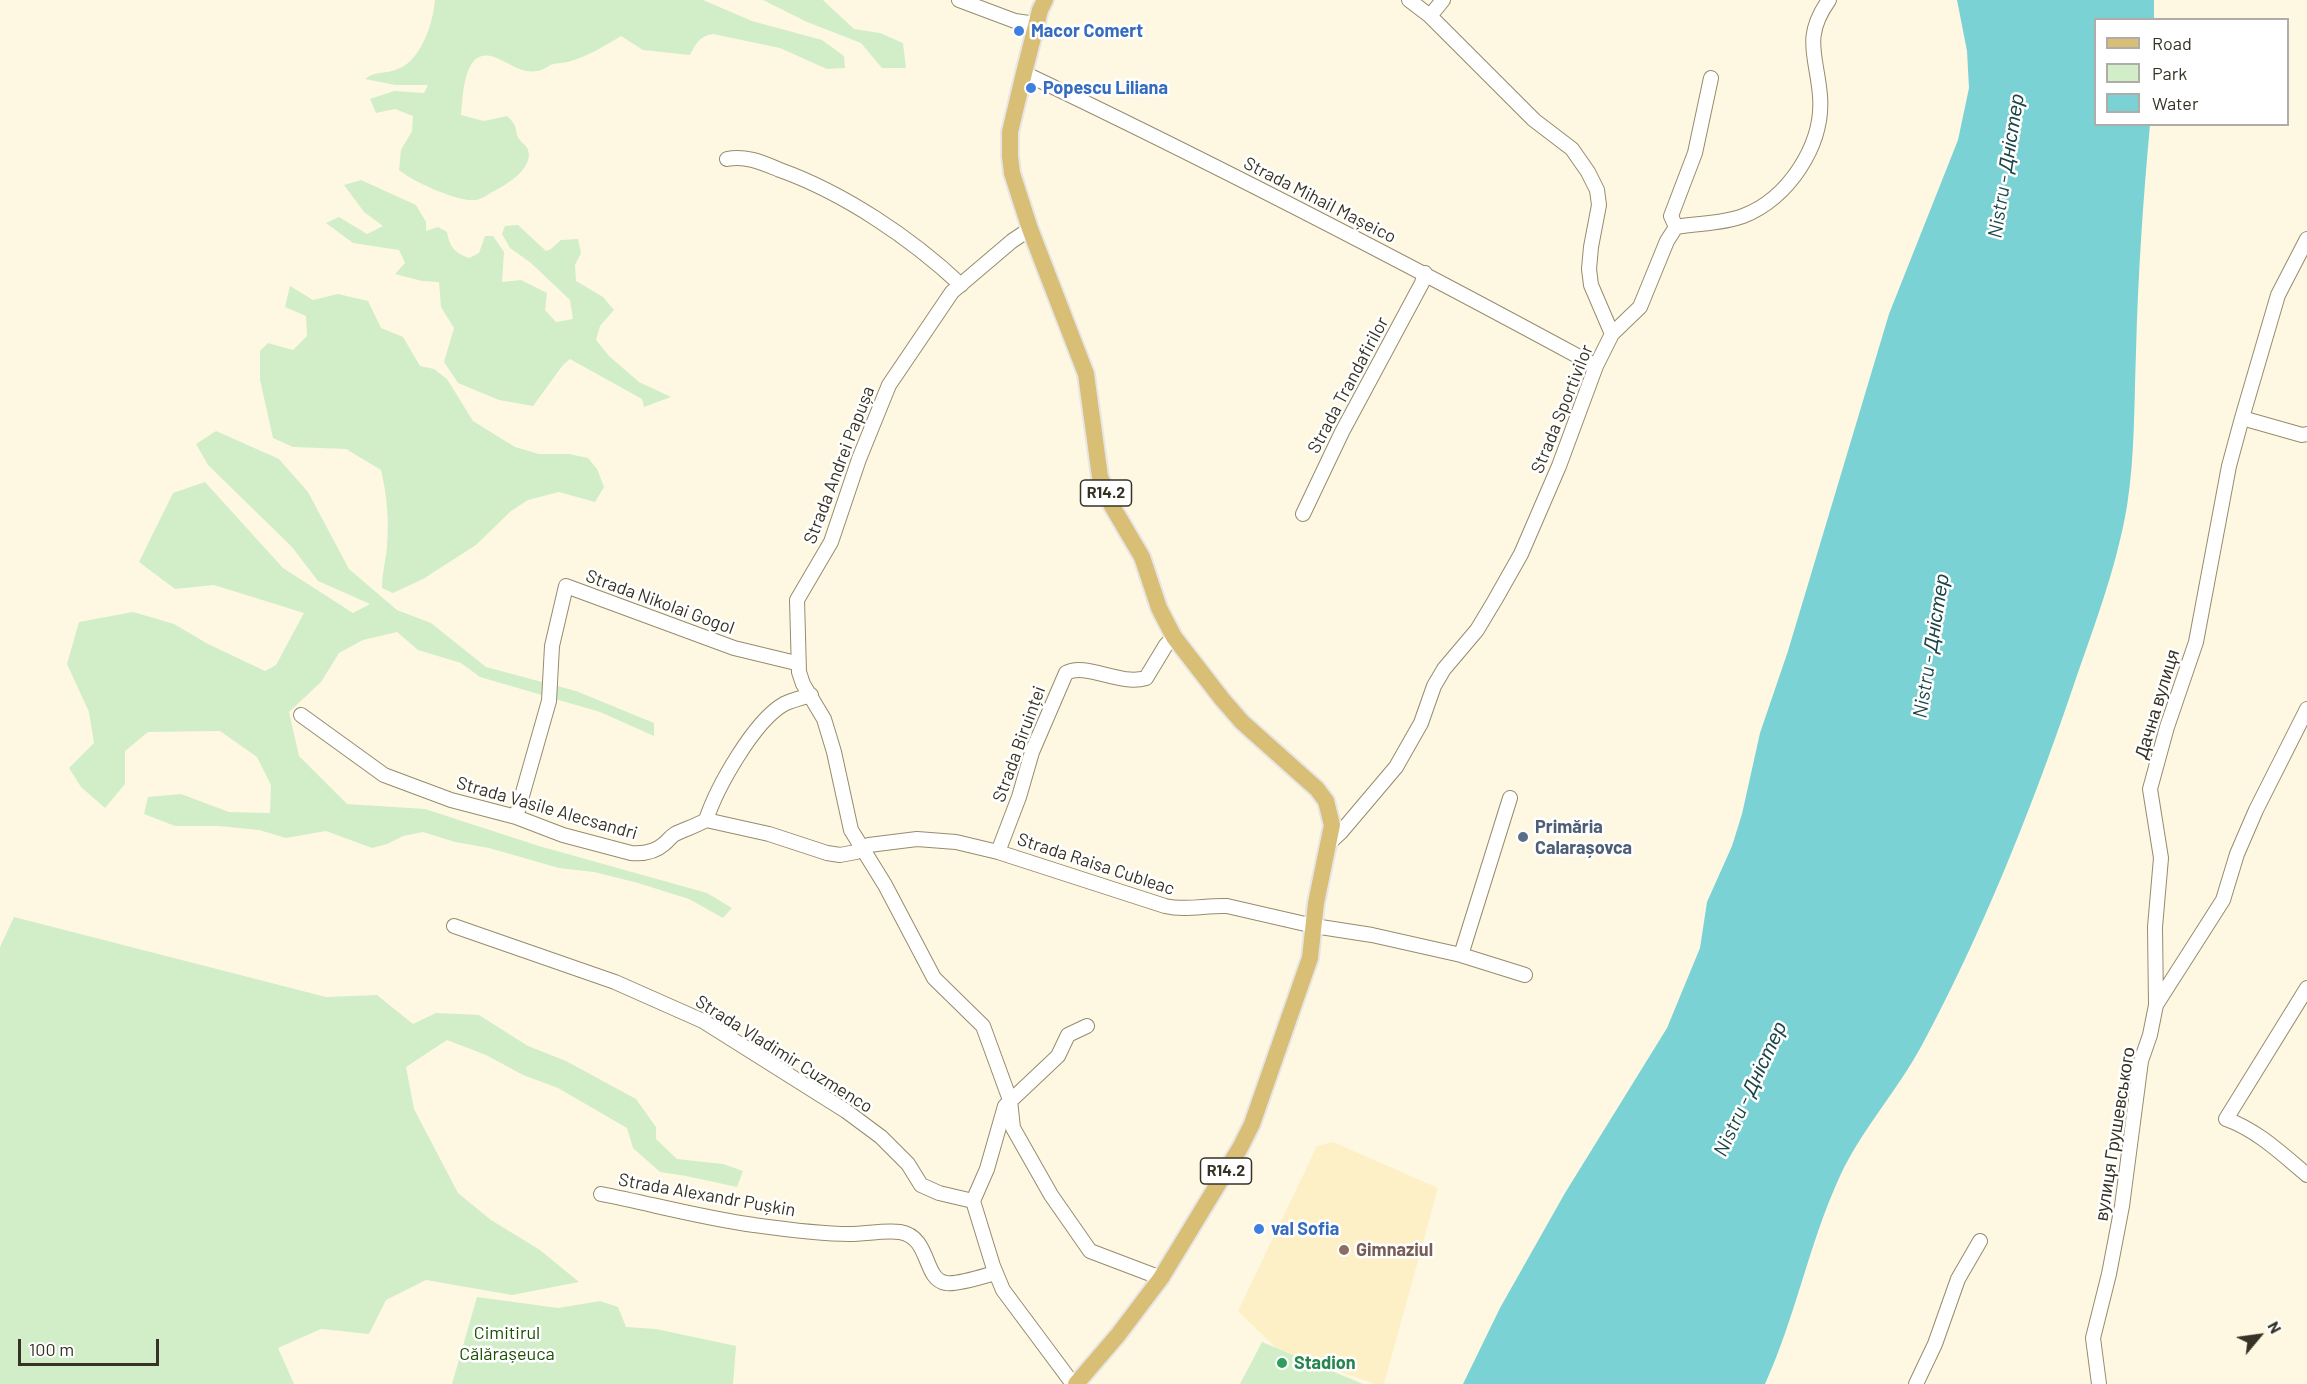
<!DOCTYPE html>
<meta charset="utf-8">
<style>
body{margin:0}
#map{position:relative;width:2307px;height:1384px;overflow:hidden;background:#fef8e3;font-family:Barlow,sans-serif}
canvas{display:block}
.legend{position:absolute;left:2094px;top:18px;width:195px;height:108px;box-sizing:border-box;background:#fff;border:2px solid #afada8;margin:0;padding:8px 10px;list-style:none;font-size:18px;color:#363225}
.legend li{display:flex;align-items:center;gap:12px;height:30px}
.legend b{width:30px;border:2px solid #afada8}
.north{position:absolute;left:2229px;top:1306px;width:60px;height:60px;-webkit-text-stroke:4px #fff;paint-order:stroke;rotate:61deg;font-size:16px;font-weight:700;line-height:24px;text-align:center;color:#363225}
.north::after{content:'';display:block;margin:auto;width:21px;height:27px;background:#363225;clip-path:polygon(50% 0,100% 100%,50% 72%,0 100%)}
.scale{position:absolute;left:18px;top:1339px;width:141px;height:27px;box-sizing:border-box;border:3px solid #363225;border-top:0;padding-left:8px;font-size:18px;line-height:21px;white-space:nowrap;color:#363225;-webkit-text-stroke:4px #fff;paint-order:stroke}
</style>
<div id="map">
<canvas width="2307" height="1384"></canvas>
<ul class="legend">
<li><b style="height:8px;background:#d9be76"></b>Road</li>
<li><b style="height:16px;background:#d1eec8"></b>Park</li>
<li><b style="height:16px;background:#7ad2d4"></b>Water</li>
</ul>
<div class="north">N</div>
<div class="scale">100 m</div>
</div>
<script>
const g = document.querySelector('canvas').getContext('2d');
g.lineJoin = 'round';
function fillPath(path, color) {
  g.fillStyle = color;
  g.fill(path, 'evenodd');
}
function strokePath(path, color, width, dash) {
  g.strokeStyle = color;
  g.lineWidth = width;
  g.lineCap = dash ? 'butt' : 'round';
  g.setLineDash(dash || []);
  g.stroke(path);
}
function label(font, color, halo, rows, align = 'center') {
  g.font = font + ' Barlow,sans-serif';
  g.lineWidth = 5;
  g.setLineDash([]);
  g.textBaseline = 'middle';
  g.strokeStyle = halo;
  g.fillStyle = color;
  for (const [text, x, y, turn = 0] of rows) {
    g.save();
    g.translate(x, y);
    g.rotate((+turn || 0) * Math.PI / 180);
    g.textAlign = isNaN(turn) ? turn : align;
    if (halo) g.strokeText(text, 0, 0);
    g.fillText(text, 0, 0);
    g.restore();
  }
}
const built = new Path2D(`
 M1333,1142L1438,1188L1384,1384H1375L1277,1349L1238,1311L1317,1146Z`);
const green = new Path2D(`
 M435,0H703L752,21L822,40L844,56L845,68L827,69L780,48L713,34C700,36 696,43 690,55L643,50L621,36C605,46 586,57 568,62C563,63 558,63 554,64C548,65 543,71 537,71C520,74 509,62 494,57C463,46 463,97 461,115L484,121L507,116C520,128 513,128 519,139C522,143 527,146 528,150C534,167 508,184 496,190C490,193 481,200 475,200C457,202 412,181 399,170L401,150L412,131L413,116L395,109L376,113L370,99L394,91L424,93L428,85H395L365,79C375,71 384,74 395,70C421,63 433,23 435,0Z
 M763,0H823L854,29L880,33L903,43L906,68H882L861,43L807,22Z
 M361,180L416,205L426,222V231L438,227L447,232C450,248 455,253 469,258L479,253L485,236H493L504,252L502,282L521,280L547,293L545,310L556,322L573,319L570,300L531,263L510,248L502,234L505,226L518,225L546,251L551,249L561,240L578,239L581,253L575,265L576,281L603,297L614,310L600,326L596,340L609,356L639,382L671,397L644,407L642,399L570,359L563,365L533,406L499,400L458,383L444,362L454,328L441,307L439,282L422,281L395,274L405,263L399,250L353,243L326,223L339,217L367,234L383,226L364,212L344,185Z
 M290,286L313,300L338,294L368,301L381,328L403,337L420,366L434,369L447,379L473,421L515,447L539,454H569L588,458L597,469L604,487L595,502L559,492L528,500L511,511L476,545L423,579L393,593L382,588C382,572 386,561 387,546C389,520 387,495 381,470L346,449L293,447L273,438L260,380V351L268,343L293,350L307,336L306,316L285,307Z
 M216,431L279,459L308,492L349,569L397,610L431,623L486,667L576,691L654,723V736L600,712L480,677L461,663L418,650L397,632L363,640L339,653L321,682L289,712L299,756L347,804L425,809L539,846L707,893L732,908L723,918L689,899L638,883L594,872L559,868L489,848L455,842L423,832L403,836L387,844L372,848L326,831L286,838L259,830L218,826H175L144,814L148,797L181,794L229,812L270,813L271,785L257,757L220,731L148,732L125,751V784L105,808L81,787L69,768L94,743L89,712L67,664L79,622L133,612L174,624L208,644L265,671L276,665L304,613L214,585L175,589L139,562L173,493L205,482L283,568L353,613L370,604L318,581L292,547L208,465L196,444Z
 M14,917L326,997L377,995L413,1024L436,1013L479,1015L528,1046L566,1061L636,1099L656,1127V1139L677,1159L723,1164L743,1171L737,1187L686,1176L660,1172L633,1148L627,1128L558,1088L523,1075L486,1055L447,1040L406,1067L414,1109L458,1193L491,1220L540,1250L579,1282L512,1295L426,1280L386,1300L369,1334L321,1329L278,1348L294,1384H0V947Z
 M477,1297L558,1308L600,1301L618,1307L626,1327L656,1329L736,1346L733,1384H452Z
 M1262,1342L1363,1384H1240Z`);
const water = new Path2D(`
 M1957,0H2154V19L2096,20V124L2150,125C2143,200 2138,276 2136,352C2134,404 2135,456 2127,506C2116,571 2092,631 2071,693C2030,813 1982,933 1922,1045C1898,1090 1862,1129 1840,1176C1809,1243 1796,1316 1765,1384H1463L1500,1308L1565,1193L1667,1028L1700,948L1707,902L1732,846L1742,814L1760,733L1788,651L1889,314L1958,140L1969,88L1967,51Z`);
const minor = new Path2D(`
 M959,0L1015,21L1036,24
 M1409,0L1430,16L1534,120L1572,149L1588,172L1597,190L1599,205L1591,247L1589,269L1591,285L1612,334
 M1430,16L1443,0
 M1024,73C1217,165 1408,264 1596,366
 M727,159C746,155 763,163 780,170C844,193 911,238 961,285
 M1676,227L1671,216L1695,153L1711,78
 M1030,229L1012,241L952,292L889,385L859,459L831,542L797,600L799,672L803,684L824,719L834,752L851,830L885,885L934,978L983,1026L1010,1100L1013,1128L1051,1195L1090,1251L1161,1278
 M2242,418L2302,435L2307,434
 M1303,514L1342,432L1422,283L1425,273
 M301,715L384,775L451,800L516,817L563,835L631,853C643,854 655,852 664,844C668,841 670,837 675,834C685,829 696,826 706,820L769,834L827,853L840,855L856,852L869,845L917,839L956,842L998,852L1165,906C1186,911 1206,905 1227,906L1314,926L1372,935L1461,955L1525,975
 M516,817L549,701L552,646L566,586L734,648L792,662L798,660
 M706,820C717,787 754,721 784,704C792,700 802,698 811,695
 M1329,843L1341,832L1396,767L1421,723L1434,686L1444,669L1477,630L1495,600L1521,554L1559,466L1596,366L1612,334L1640,307L1667,241L1676,227C1698,223 1722,224 1743,216C1788,199 1824,145 1820,96C1817,56 1802,38 1829,0
 M998,852L1019,797L1032,752L1066,673C1086,662 1119,686 1146,678L1166,645L1174,637
 M454,926L615,982L703,1021L846,1111L881,1137L908,1164L921,1185L939,1193L973,1201
 M1461,955L1510,798
 M2307,988L2226,1119C2257,1130 2282,1154 2307,1175
 M2156,1005L2155,927L2161,858L2150,789L2167,727L2196,642L2229,466L2242,418L2278,295L2307,239
 M601,1194C652,1204 702,1218 754,1225C783,1229 819,1234 849,1234C866,1234 884,1230 900,1232C931,1237 923,1280 946,1283C957,1285 984,1276 995,1273
 M1073,1384L1003,1290L993,1266L973,1201L987,1169L1005,1106L1058,1056L1068,1035L1087,1026
 M1916,1384L1935,1344L1958,1279L1980,1241
 M2099,1384L2093,1338L2109,1274L2122,1206L2141,1061L2150,1035L2156,1005L2223,900L2237,854L2256,810L2307,709`);
const major = new Path2D(`
 M1045,0L1040,10L1024,73L1010,132V156L1012,173L1030,229L1086,374L1100,477L1112,506L1142,557L1159,608L1174,637L1222,699L1242,722L1317,789L1326,801L1332,825L1316,903L1310,958L1252,1124L1240,1148L1161,1278L1118,1335L1076,1384`);
const markers = [
 [1019,31,6,"#3f7fe0"],
 [1031,88,6,"#3f7fe0"],
 [1523,837,6,"#5c6f8a"],
 [1259,1229,6,"#3f7fe0"],
 [1344,1250,6,"#8d6e63"],
 [1282,1363,6,"#2e9e5b"]
];
const shields = [
 [1106,493,51],
 [1226,1171,51]
];
const shieldNames = [
 ["R14.2",1106,493],
 ["R14.2",1226,1171]
];
const shopNames = [
 ["Macor Comert",1031,31],
 ["Popescu Liliana",1043,88],
 ["val Sofia",1271,1229]
];
const streetNames = [
 ["Strada Mihail Mașeico",1320,200,27],
 ["Strada Trandafirilor",1348,385,-62],
 ["Strada Sportivilor",1562,409,-68],
 ["Strada Andrei Papușa",839,465,-69],
 ["Strada Nikolai Gogol",660,602,20],
 ["Дачна вулиця",2157,704,-73],
 ["Strada Biruinței",1019,744,-70],
 ["Strada Vasile Alecsandri",547,808,16],
 ["Strada Raisa Cubleac",1096,864,18],
 ["Strada Vladimir Cuzmenco",784,1054,32],
 ["вулиця Грушевського",2115,1134,-81],
 ["Strada Alexandr Pușkin",707,1195,10]
];
const serviceNames = [
 ["Primăria",1535,827],
 ["Calarașovca",1535,848]
];
const educationNames = [
 ["Gimnaziul",1356,1250]
];
const parkNames = [
 ["Cimitirul",507,1333],
 ["Călărașeuca",507,1354]
];
const leisureNames = [
 ["Stadion",1294,1363]
];
const waterNames = [
 ["Nistru - Дністер",2006,166,-81],
 ["Nistru - Дністер",1931,646,-81],
 ["Nistru - Дністер",1750,1089,-65]
];
fillPath(built, '#fdf0c7');
fillPath(green, '#d1eec8');
fillPath(water, '#7ad2d4');
strokePath(minor, '#968c6d', 16);
strokePath(major, '#e7e6e5', 20);
strokePath(minor, '#fff', 14);
strokePath(major, '#d9be76', 16);
for (const [x, y, r, color] of markers) {
  const dot = new Path2D();
  dot.arc(x, y, r, 0, 2 * Math.PI);
  g.fillStyle = color;
  g.fill(dot);
  strokePath(dot, '#fff', 2);
}
for (const [x, y, w] of shields) {
  const box = new Path2D();
  box.roundRect(x - w / 2, y - 13, w, 26, 4.5);
  g.fillStyle = '#fff';
  g.fill(box);
  strokePath(box, '#363225', 1.5);
}
label('bold 16px', '#363225', null, shieldNames);
label('bold 18px', '#366cbe', '#fff', shopNames, 'left');
label('18px', '#363225', '#fff', streetNames);
label('bold 18px', '#4e5e75', '#fff', serviceNames, 'left');
label('bold 18px', '#785e54', '#fff', educationNames, 'left');
label('18px', '#1c4f03', '#fff', parkNames);
label('bold 18px', '#27864d', '#fff', leisureNames, 'left');
label('italic 20px', '#1d4647', '#fff', waterNames);
</script>
